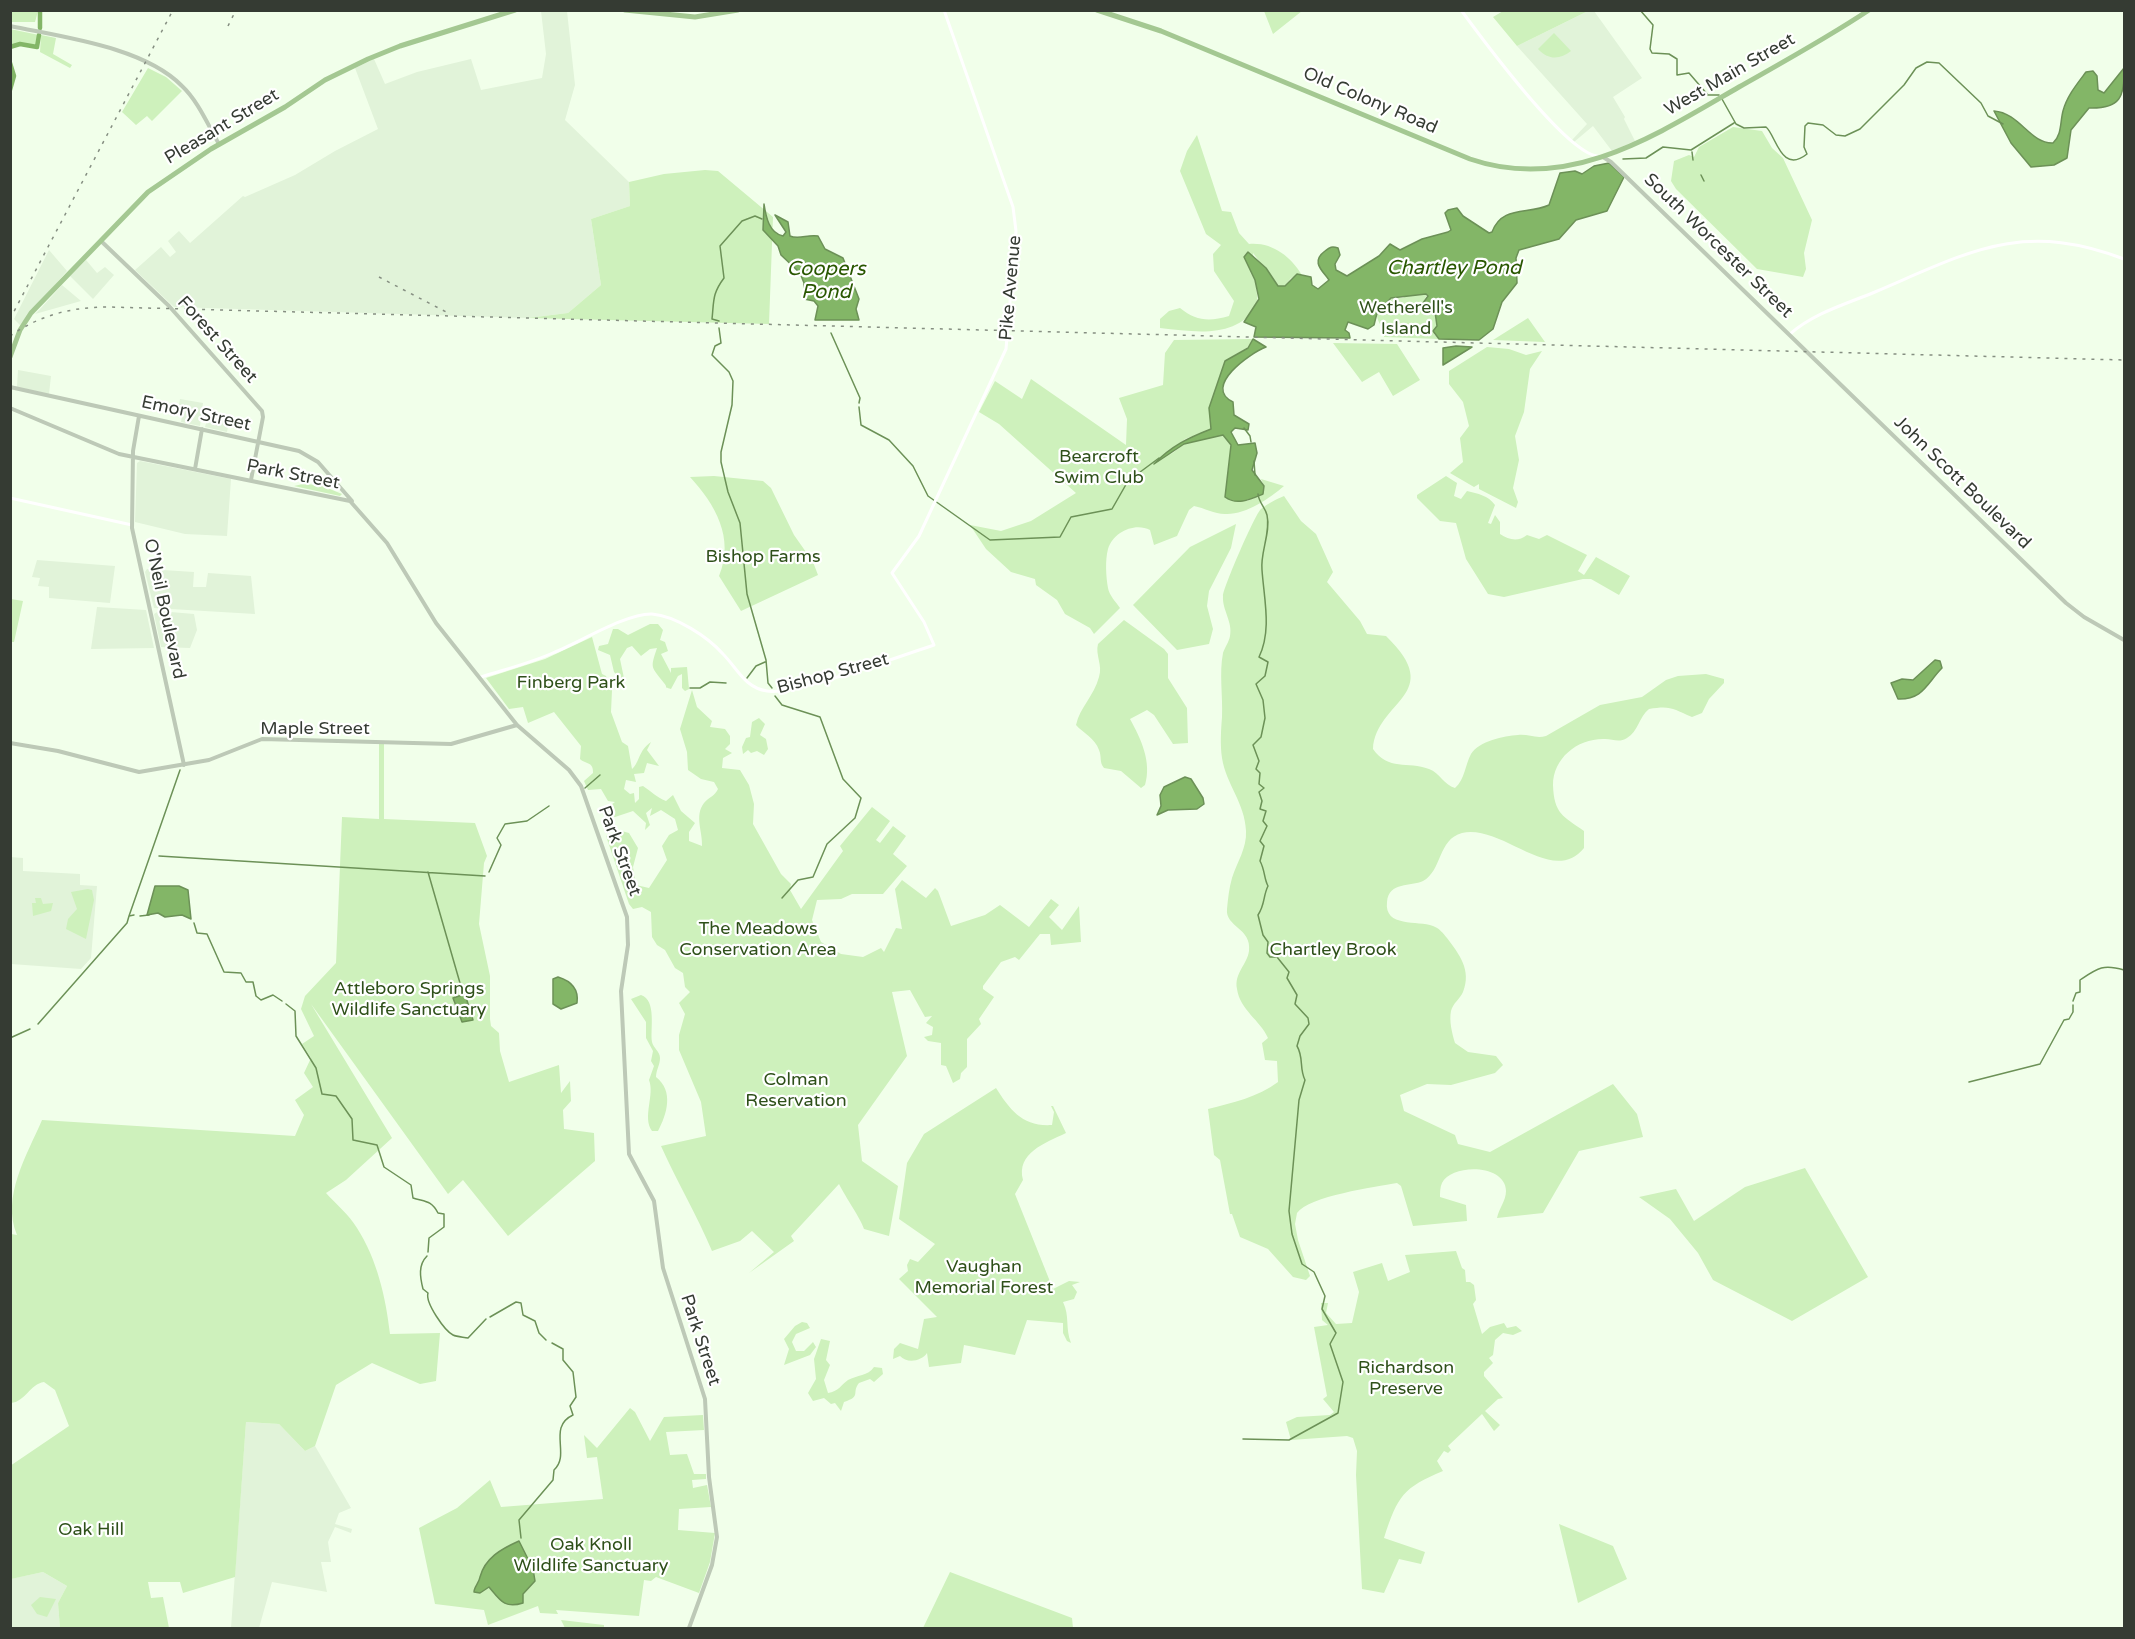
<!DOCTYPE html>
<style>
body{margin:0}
#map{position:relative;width:2135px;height:1639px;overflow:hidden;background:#f1ffea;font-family:"Varela Round",sans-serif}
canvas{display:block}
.frame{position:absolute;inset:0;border:12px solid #353b33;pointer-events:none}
</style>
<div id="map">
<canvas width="2135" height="1639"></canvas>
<div class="frame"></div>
</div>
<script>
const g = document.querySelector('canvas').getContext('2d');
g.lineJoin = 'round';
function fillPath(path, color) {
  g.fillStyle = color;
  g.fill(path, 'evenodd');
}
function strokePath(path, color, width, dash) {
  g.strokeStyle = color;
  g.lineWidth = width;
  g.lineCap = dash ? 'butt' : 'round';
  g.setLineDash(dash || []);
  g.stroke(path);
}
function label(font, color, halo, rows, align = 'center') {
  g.font = font + ' "Varela Round",sans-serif';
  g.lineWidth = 4.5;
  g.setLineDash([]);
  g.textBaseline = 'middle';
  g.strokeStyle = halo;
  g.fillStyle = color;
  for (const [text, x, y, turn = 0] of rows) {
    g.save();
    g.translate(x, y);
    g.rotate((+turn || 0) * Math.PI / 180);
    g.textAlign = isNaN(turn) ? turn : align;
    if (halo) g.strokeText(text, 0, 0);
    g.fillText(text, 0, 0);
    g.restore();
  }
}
const built = new Path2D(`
 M541,11H567L575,85L565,120L629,182L630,206L591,219L601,285L568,313L528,318L174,307L135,270L161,247L170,257L176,252L168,241L179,231L190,243L243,196L245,197L295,175L335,151L378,129L355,68L374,59L385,84L417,72L471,59L481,90L542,78L546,54Z
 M1588,11H1594L1642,78L1613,97L1625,117L1624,119L1635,141L1612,151L1593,126L1574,142L1572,140L1587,124L1517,46Z
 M49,250L67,271L20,325L14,319Z
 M86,260L97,273L105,267L114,275L93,299L70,276Z
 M62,285L81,301L35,314L41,308Z
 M18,370L51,376L49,394L17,387Z
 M180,399L203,403L200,426L181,422L183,411L178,410Z
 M208,416L229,421L227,432L205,427Z
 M140,461L231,479L227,536L185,534L135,522L137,463Z
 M37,560L115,566L110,603L49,598V587L38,586L40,578L32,577Z
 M147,569L194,572L193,587H206L208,573L251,576L255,614L154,608L145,572Z
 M97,607L146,610L154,648L91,649Z
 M159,611L194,614L197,630L190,648L161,647L154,614Z
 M10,857L23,858V871L80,874V885L97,886L91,958L81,969L11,964Z
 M246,1422L279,1424L305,1451L315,1446L351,1508L339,1513L335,1524L352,1529L351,1533L335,1527L328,1542L331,1562H321L327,1592L272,1582L259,1628H231Z
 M43,1572L67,1586L58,1603L60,1628H11L10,1579Z`);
const green = new Path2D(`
 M10,11L11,10L38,11L35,22H11Z
 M1264,11H1302L1273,34Z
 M1503,11V10L1588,11L1517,46L1493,17Z
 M10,29L39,35L37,47L20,44L11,47Z
 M1554,33L1571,51C1560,60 1548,60 1538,49Z
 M41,35L56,38L53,54L72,65L70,68L40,52Z
 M148,68L166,77L182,91L152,121L147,116L136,125L122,112Z
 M1733,127L1762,131L1772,148L1783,158L1812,220L1804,253L1806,269L1803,277L1757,269L1676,189L1671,181L1674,161L1689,155L1694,157L1699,147Z
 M1197,135L1222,211L1231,212L1239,233L1249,244C1272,242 1290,256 1302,275L1291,278L1285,286H1278L1253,253L1258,305C1235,339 1197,332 1160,328V319L1169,311L1180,308C1196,321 1209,322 1229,316L1234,301L1214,271L1213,254L1221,245L1206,234L1180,171L1187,151Z
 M705,170L718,171L773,217L769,324L528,318L568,313L601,285L591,219L630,206L629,182L664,174Z
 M1408,294H1427L1423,303L1435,312L1437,326L1434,334L1439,339L1384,337C1385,327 1376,323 1377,313L1391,298H1403Z
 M1528,318L1545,342L1493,340Z
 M1253,339L1248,347L1225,361L1209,408L1211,429L1185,439L1170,455L1184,444L1223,435L1231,445L1226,487L1231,501H1247L1263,494L1264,486L1261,479L1284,486C1270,498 1247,514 1227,514C1216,515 1205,508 1194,506L1189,510L1177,536L1154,545L1150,530C1135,522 1113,532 1108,549C1105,560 1106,577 1108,588C1109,595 1116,602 1120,608L1094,634L1090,628L1065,614L1057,600L1036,585L1035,579L1011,572L986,549L970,525L1001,531L1031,521L1076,493L999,424L979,412L995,381L1022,399L1031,379L1126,445L1127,419L1119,398L1163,385L1165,353L1174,340Z
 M1333,343L1397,344L1420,380L1393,396L1379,372L1362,382Z
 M1487,347L1509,349L1526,355L1542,351L1530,369L1524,412L1515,436L1519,460L1513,488L1518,502L1516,508L1479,489V484L1474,487L1450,473L1463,462L1460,438L1469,426L1463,402L1449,384V371Z
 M714,476L763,481L771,488L794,535L813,562L818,575L741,611L719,576C735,538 715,504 690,477Z
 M1446,476L1457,483L1454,496L1461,499L1467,491C1478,494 1488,495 1495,505L1488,523L1491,524L1495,515L1500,522V534C1509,540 1518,542 1527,535L1539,539L1547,535L1587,555L1578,571L1584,575L1596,557L1630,576L1619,595L1591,579H1583L1504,597L1488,594L1466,559L1456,523L1440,521L1417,498V495Z
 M303,484L320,485L342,494L340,496L294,486Z
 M1284,496L1301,521L1316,534L1333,572L1327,582L1360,621L1367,634L1386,636C1447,695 1376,700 1373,749C1388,771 1408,761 1429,769C1440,773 1444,785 1455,788C1465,779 1465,765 1471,754C1479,741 1504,736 1518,735C1529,734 1536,739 1546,736L1600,705L1642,697L1666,680L1678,676L1706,674L1724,679V683L1709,699L1702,713L1692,717C1673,709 1671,705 1649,709C1639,717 1638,732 1627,738C1619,743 1613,739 1605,739C1578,738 1553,758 1553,785C1554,814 1563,816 1584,831V848C1552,887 1503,824 1462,833C1438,839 1442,871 1423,881C1411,887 1389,881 1387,902C1384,928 1418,920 1433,926C1439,928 1443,933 1447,938C1459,954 1472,970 1463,992C1460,999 1453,1003 1451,1011C1449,1021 1452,1033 1455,1043L1468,1052L1496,1056L1503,1065L1495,1073L1451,1085L1427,1084L1400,1095L1404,1111L1455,1135L1458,1144L1490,1152L1613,1084L1637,1114L1643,1137L1579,1151L1543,1213L1497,1218C1499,1208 1506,1201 1506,1191C1506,1164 1452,1163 1442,1183C1440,1187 1440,1193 1440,1197L1466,1205L1467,1221L1413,1226L1401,1186L1397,1183C1375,1187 1309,1196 1297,1213L1295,1224L1298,1240L1310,1276L1306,1280L1293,1277L1268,1249L1240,1237L1232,1214H1230L1220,1160L1214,1155L1208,1109C1232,1103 1258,1097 1278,1082L1277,1061L1265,1060L1262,1043L1268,1038C1260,1020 1240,1010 1237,989C1234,973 1247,965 1249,951C1252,928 1225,927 1227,909C1228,899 1229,888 1232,878C1237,862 1247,848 1246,831C1245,803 1226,784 1222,758C1220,744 1221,730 1222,717C1223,696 1219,673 1223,653C1225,647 1229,642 1230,636C1233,622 1222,610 1223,596C1223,588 1256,512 1261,509C1267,504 1277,499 1284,496Z
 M1236,524L1231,548L1209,591L1207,606L1213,629L1209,644L1177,650L1133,605L1190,547Z
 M11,599L23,601L14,642H11Z
 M1124,620L1164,649L1168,654V678L1187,708L1188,743L1173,744L1154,715L1147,710L1130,719C1141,739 1152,762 1145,785L1141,788L1121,771L1104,768C1099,762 1102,757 1099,750C1095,738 1083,733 1076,725C1080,707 1094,696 1099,677C1103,665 1095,655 1098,644Z
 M650,624H658L663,630L660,640L665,642L668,651L661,654L671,673V668L687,667L689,689L685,691L682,688V674L678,676L671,689C662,686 669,689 664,683C651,666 650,669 657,648L650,649L641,656L632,646L627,648L620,659L625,683L614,672L610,655L598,650L599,646L608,644L613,629H618L628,635Z
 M592,637L602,674L606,676L612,690L611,712L622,742L628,746L632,769C640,762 638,751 651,742L647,750L659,766L647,763L644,773L634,774L636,782L626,780L624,789L630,794L634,793L635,803L639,799V787L643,786C652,792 656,797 666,801L673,795L681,811L695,823L689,832V841L702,846C703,832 694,816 704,803C709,797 715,796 718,789L714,782L701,779L688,770L687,752L680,729L692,690L697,707L712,721L710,727L725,729L730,736V744L725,749L732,753L723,758L722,768L740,770L749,785L754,804L753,824L781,874L791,884L790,890L801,909L843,851L840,846L872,807L890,821L876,840L880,843L893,826L906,836L893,854L907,866L883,894H852L841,899L817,900L812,920L821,942L841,954L863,957L881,948L884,952L896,928L902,929L895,889L902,880L926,898L935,888L938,891L951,926L985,915L1000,905L1029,927L1051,899L1059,905L1049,917L1062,930L1079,906L1081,942L1051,945L1050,934H1040L1019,960L1015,957L1001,962L983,986V989L994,997L979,1019L981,1024L967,1039V1067L961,1073L960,1079L953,1083L946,1066L941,1065V1043L928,1041L924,1037L932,1035L933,1027L926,1023L932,1016L925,1017L910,990L892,992L907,1056L858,1125L862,1161L898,1186L889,1236L864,1229C861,1219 846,1198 839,1184L791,1236L794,1241L749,1273L774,1252L752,1231L740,1241L712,1251C697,1215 677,1182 661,1146L706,1136L701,1102L679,1050V1035L685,1014L679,1003L690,992L685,987L683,973L675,968L665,950L657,945L652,937L651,912L642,907L633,909L629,904L606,836L618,830L629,833L638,848L633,867L636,885L649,888L667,860L662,846L669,835L678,830L675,819L661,810L650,816L652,808L646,813L650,825L645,830L646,823L633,811L615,817L606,814L604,810L615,802L608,801L601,789L588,790L584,781L593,773C594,761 584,764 580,759L581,746L554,712L528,723L523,707L509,709L486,678L545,659Z
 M759,718L765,724L760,735L766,739L768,749L764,755L757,751L751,753L748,750L743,754L742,747L746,738L750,737L752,722Z
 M379,744H384V819L475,823L487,856L484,863L479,924L490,976V1019L491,1026L499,1033L500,1051L509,1082L559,1065L561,1093L570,1081L571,1101L563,1110L564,1129L594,1133L595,1161L508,1236L463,1180L448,1194L311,1004L392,1138L346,1180L326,1193C336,1204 349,1215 357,1228C377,1259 386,1298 390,1334L440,1333L436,1381L420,1384L372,1363L336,1385L315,1446L305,1451L279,1424L246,1422L235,1577L183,1593L180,1582H148L151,1598L163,1597L169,1628H60L58,1603L67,1586L43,1572L11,1579L10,1466L69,1426L55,1390L44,1382C30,1384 25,1402 11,1403V1234L17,1235C1,1197 27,1155 42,1120L295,1136L304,1115L295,1100L313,1087L304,1073L311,1058L302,1044L314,1036L301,1009L305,996L336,963L342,817L379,819Z
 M88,889L92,890L94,900L86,939L66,929L68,919L77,909L71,892Z
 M35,898H41L43,904L53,903L51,911L33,916L32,903H36Z
 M641,995C657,1000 650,1030 652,1042C653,1048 660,1051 660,1058C660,1065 656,1070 656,1077C674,1091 667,1114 658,1131H652C642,1117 655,1095 649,1080L654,1066L651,1061L653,1051L646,1038V1022L631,999Z
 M996,1088C1010,1110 1023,1127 1052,1125L1054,1112L1051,1106H1053L1066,1133C1045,1143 1016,1153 1023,1180L1015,1194L1053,1289L1069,1281L1080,1282L1072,1285L1077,1292L1074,1299L1063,1302C1070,1316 1065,1328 1071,1343L1067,1341L1063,1333V1323L1027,1320L1015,1355L964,1345L961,1363L929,1367L927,1353C922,1361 907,1364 900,1356L893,1359L894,1349L900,1343L918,1349L924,1319L937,1317L899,1279L908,1271L907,1265L910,1259L918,1262L935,1244L899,1219L907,1163L924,1134Z
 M1805,1168L1868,1277L1792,1321L1713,1280L1698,1253L1670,1219L1639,1197L1676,1189L1694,1221L1745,1187Z
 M1456,1251L1462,1268L1465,1270L1466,1282H1470L1474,1285L1476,1300L1473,1304L1482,1334L1490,1327L1504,1323L1507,1328L1516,1326L1522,1331L1513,1335L1503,1333L1495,1340L1493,1355L1489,1358L1493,1363L1484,1372V1376L1503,1398L1498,1399L1485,1411L1500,1425L1494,1431L1482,1414L1448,1446L1451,1450L1448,1453L1444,1451L1437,1461L1443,1471C1403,1488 1398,1495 1384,1538L1425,1552L1421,1564L1399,1559L1384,1593L1362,1589L1356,1475L1357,1451L1353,1438L1347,1436L1291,1440L1286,1422L1297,1417L1330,1415L1334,1412L1323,1399L1327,1396L1314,1327L1328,1325L1322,1320L1321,1303H1328L1326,1313L1336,1324L1352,1323L1359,1292L1353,1272L1382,1263L1388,1281L1410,1272L1405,1255Z
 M802,1322L807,1323L810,1328L796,1334L792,1342L796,1351H804L813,1342L816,1347L810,1355L784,1365L789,1349L784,1339L795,1326Z
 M821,1339L830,1341L826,1360L830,1365L824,1380L828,1393C838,1392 842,1384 848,1380C857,1375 868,1376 874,1367L882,1368L883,1374L874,1382L870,1379L859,1383C851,1393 862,1396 844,1402L841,1411L835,1403L831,1404L824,1398L813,1401L808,1393L816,1379L814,1359Z
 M630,1408L635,1412L650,1441L664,1417L703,1415L704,1430L666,1432L670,1455L687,1454L694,1474H706V1479L692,1480L693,1488L707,1485L711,1507L679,1509L678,1530L715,1533L710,1562L699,1593L656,1577L651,1581L644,1580L639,1616L556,1610L558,1614L540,1613L538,1606L488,1625L484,1610L435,1604L419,1528L457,1508L490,1480L501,1507L603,1499L597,1457L587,1458L584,1435L597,1448Z
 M1559,1524L1613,1546L1627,1579L1578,1603Z
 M950,1572L1072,1618L1073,1628H923Z
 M40,1597L56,1599L47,1617L37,1614L31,1605Z
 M561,1620L604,1625V1628H565Z`);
const water = new Path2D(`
 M2124,68C2125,97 2120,109 2089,108L2071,130L2067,158L2054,165L2031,167L2011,143L1994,111C2020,113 2030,144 2053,143C2062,135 2060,122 2063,111C2067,96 2077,84 2086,72L2093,71L2097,76L2098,90L2104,93Z
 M1609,163L1624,177L1607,211L1576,220L1559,239L1519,250L1516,258L1517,283L1502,302L1493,329L1479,340L1439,339L1433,331L1437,326L1435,312L1427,309L1423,303L1428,296L1426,294L1391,298L1377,313L1374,325L1368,329L1348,322L1345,330L1349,333L1350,338L1254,337L1256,327L1244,322L1259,299L1255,280L1244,257L1248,252L1266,268L1278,286H1285L1297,274L1311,277L1312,285L1318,289L1329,280C1323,271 1310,262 1325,251C1330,247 1332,246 1338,248L1340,255L1335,264L1336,270L1347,276L1379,256L1390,244L1400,250L1422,239L1448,232L1451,230L1445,213L1448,210L1457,208L1463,216L1489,233L1492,232C1502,205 1528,215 1549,205L1560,173L1575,171L1582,174L1594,166Z
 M764,204C766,217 769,233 783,236L786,232L775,215L788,222L790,236C799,240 808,234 818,236L825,249L843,258L859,299L856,309L859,320H815L818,306L814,301L804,299V283L800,273L781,255L778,246L763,230Z
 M1253,339L1266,347C1250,353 1202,387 1233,402L1234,415L1249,424L1248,430L1235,428L1231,432L1238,445L1255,443L1257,453L1252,470L1264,486L1263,494C1251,499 1237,506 1225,497L1231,445L1223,435L1184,444L1154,464C1171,446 1188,438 1211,429L1209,408L1225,361L1248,348Z
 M1456,346L1472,347L1443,365V348Z
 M1935,660L1940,661L1942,668C1927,683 1923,700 1898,699L1891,683L1902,679L1913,680Z
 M1185,777L1191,779L1203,798L1204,804L1197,809L1168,810L1157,815L1161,806L1160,795L1164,787Z
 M155,886H179L188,890L191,919L182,915L165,917L158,913L147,915Z
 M558,977C571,981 579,989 577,1003L561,1009L553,1004V979Z
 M465,994L473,1020L462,1022L453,998Z
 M519,1541L533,1569L535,1581L523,1594V1603C504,1609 500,1600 489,1587L480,1593L474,1592C474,1587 479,1583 480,1577C485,1558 501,1549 519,1541Z`);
const stream = new Path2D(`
 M1640,10L1653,25L1650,49L1652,53L1669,54L1677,59V75L1689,73L1708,95H1719
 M1722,99L1736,124L1744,128L1766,127C1776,135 1781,175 1807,154L1804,147L1805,126L1808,123L1823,125L1836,135L1845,136L1860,129L1904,85L1916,68L1927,62L1939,63L1981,103L1988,116L2003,124
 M1692,152L1693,160
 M1623,159L1646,158L1663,147L1691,150L1734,123
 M1701,175L1704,181
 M719,321L712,319C714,301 712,294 724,278L720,246L742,221L755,216L762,219
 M719,328L721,343L715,346L712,355L729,372L733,381L732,405L721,452V462L728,492L740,523L747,594L766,660L768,683L772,688
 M831,333L860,398L859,403
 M859,407L861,425L889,440L913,466L928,496L990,540L1060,537L1071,517L1112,509L1128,481L1159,458
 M1244,428L1250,436L1251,442
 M1254,461L1255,475
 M747,678L756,666L765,662
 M690,688H700L710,682L726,683
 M775,696L782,705L820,717L843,779L861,798L855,818L827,844L813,877L798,880L782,898
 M585,788L600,775
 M159,856L485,876
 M428,872L462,990L475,994
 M489,872L501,845L497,838L505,824L527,821L549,806
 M129,916L180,770
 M140,916L149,915
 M194,923L197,933L207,934L224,972L241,973L246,982H253L256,996L261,1000L273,995L282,1001
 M2073,1001L2076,993L2080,992V980C2098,968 2103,964 2124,970
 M286,1004L295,1011L296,1036L316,1068L322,1094L336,1096L352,1119L353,1140L377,1145L384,1167L411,1185L413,1198C425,1202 431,1200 438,1213L444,1214V1227L429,1238L428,1252
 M38,1024L127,923L129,916L134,915
 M10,1038L30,1029
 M1969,1082L2040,1064L2064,1020L2069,1019L2073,1012V1005
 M427,1256C418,1265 420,1277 423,1289L428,1293C425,1303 445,1331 453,1335C457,1337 464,1337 468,1338L486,1319
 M490,1317L516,1302L521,1303L523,1315L535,1321L539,1333L546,1340
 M1243,1439L1289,1440L1338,1413L1343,1382L1330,1344L1336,1333L1322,1309L1325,1296L1314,1272L1302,1264L1292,1234L1289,1211L1299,1100L1305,1080C1299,1068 1304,1058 1297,1046L1300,1036L1309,1024L1308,1018L1295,1004L1297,995L1287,978L1289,972L1277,957H1270L1267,953L1268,942L1263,935L1258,915C1265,905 1263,896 1268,886C1264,879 1265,870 1260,861L1264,846L1260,841L1267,826L1263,821L1266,811L1260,809L1262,801L1259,792L1264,788L1259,784L1260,773L1256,769L1259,761L1253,745L1261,737L1265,718L1263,700L1256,684L1265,676L1268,662L1259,657C1272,630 1264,599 1262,570C1260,553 1271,532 1267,515C1265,507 1259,503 1258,494
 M521,1538L519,1520L553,1480L554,1470C571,1455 547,1427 573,1415L570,1406L576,1397L573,1372L563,1360V1349L552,1343`);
const river = new Path2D(`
 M40,10V28
 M10,47L20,44L37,47L39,35
 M10,63L14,76L10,90`);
const tertiary = new Path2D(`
 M1461,10C1483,40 1565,151 1597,156
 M1790,334C1814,313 1846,304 1875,292C1969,252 2021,220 2124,259
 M10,498L132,525
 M481,677C506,669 531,663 555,652C580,642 627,613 652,614C676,616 708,637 723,654C737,668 745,688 767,691C793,696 903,655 934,645L924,622L892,573L919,536L1006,349L1016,231L1013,207L944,10`);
const secondary = new Path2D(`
 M10,26C62,37 144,47 182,86C198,101 208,125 219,144
 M1603,157L1611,162L2066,603L2084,617L2124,640
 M101,241L169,306L262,411L263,417L251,480
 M10,387L299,451L318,462L352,501
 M10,408L119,454L350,501L387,543L436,623L517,725L569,770L581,786L627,917L628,945L621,991L629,1154L654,1201L663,1268L705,1399L709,1477L717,1537L712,1565L689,1628
 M139,416L133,451L132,528L184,765
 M195,469L202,429
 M10,743L58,751L139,772L209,760L262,739L451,744L517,725`);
const trunk = new Path2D(`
 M625,10L695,17L738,10
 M1097,10L1161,31L1470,159C1569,193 1656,135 1739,87C1783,62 1827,38 1869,10
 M10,357L20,330L31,313L148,192L211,149L285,107L325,80L368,59L400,46L515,10`);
const rail = new Path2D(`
 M228,26L236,10
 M379,277L450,314
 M10,319L173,10
 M10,336C40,315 72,307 108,307L2124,360`);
const streetNames = [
 ["West Main Street",1730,75,-30],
 ["Old Colony Road",1370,101,23],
 ["Pleasant Street",222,127,-31],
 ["South Worcester Street",1718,246,44],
 ["Pike Avenue",1011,288,-85],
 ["Forest Street",217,340,48],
 ["Emory Street",196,414,12],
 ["Park Street",293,475,11],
 ["John Scott Boulevard",1962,483,44],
 ["O'Neil Boulevard",164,609,78],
 ["Bishop Street",833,674,-15],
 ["Maple Street",315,729],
 ["Park Street",619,851,70],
 ["Park Street",700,1340,72]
];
const parkNames = [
 ["Wetherell's",1406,308],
 ["Island",1406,329],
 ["Bearcroft",1099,457],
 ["Swim Club",1099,478],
 ["Bishop Farms",763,557],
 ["Finberg Park",571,683],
 ["The Meadows",758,929],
 ["Conservation Area",758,950],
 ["Chartley Brook",1333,950],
 ["Attleboro Springs",409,989],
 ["Wildlife Sanctuary",409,1010],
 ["Colman",796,1080],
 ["Reservation",796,1101],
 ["Vaughan",984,1267],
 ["Memorial Forest",984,1288],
 ["Richardson",1406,1368],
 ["Preserve",1406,1389],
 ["Oak Hill",91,1530],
 ["Oak Knoll",591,1545],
 ["Wildlife Sanctuary",591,1566]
];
const waterNames = [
 ["Chartley Pond",1454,269],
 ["Coopers",826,270],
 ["Pond",826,293]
];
fillPath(built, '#e1f3d9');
fillPath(green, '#cef1bc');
fillPath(water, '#83b667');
strokePath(water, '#6c9157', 1.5);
strokePath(stream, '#6c9157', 1.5);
strokePath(river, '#83b667', 4.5);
strokePath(tertiary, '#fff', 3);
strokePath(secondary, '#bdc9b7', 4);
strokePath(trunk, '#a4c892', 5);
strokePath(rail, '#858e81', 1.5, [3, 6]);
label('18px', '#353b33', '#fff', streetNames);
label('18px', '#2e5019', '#fff', parkNames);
label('italic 20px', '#295700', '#fff', waterNames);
</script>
